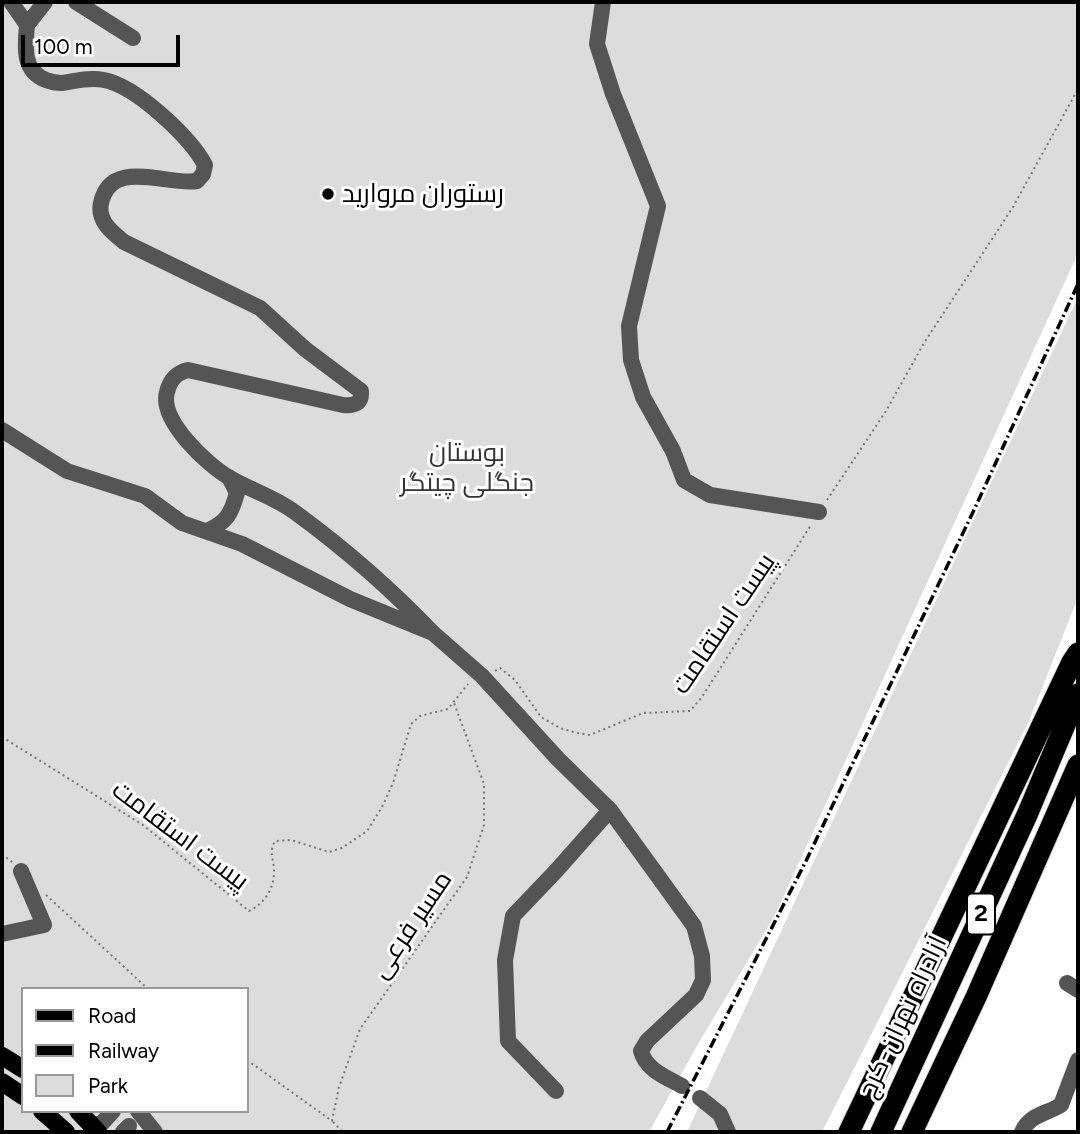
<!DOCTYPE html>
<meta charset="utf-8">
<style>
body{margin:0}
#map{position:relative;width:1080px;height:1134px;overflow:hidden;background:#fff;font-family:Figtree,sans-serif}
canvas{display:block}
.frame{position:absolute;inset:0;border:4px solid #000;pointer-events:none}
.legend{position:absolute;left:21px;top:987px;width:228px;height:126px;box-sizing:border-box;background:#fff;border:2px solid #999;margin:0;padding:9px 12px;list-style:none;font-size:21px;color:#000}
.legend li{display:flex;align-items:center;gap:14px;height:35px}
.legend b{width:35px;border:2px solid #999}
.scale{position:absolute;left:21px;top:35px;width:159px;height:32px;box-sizing:border-box;border:4px solid #000;border-top:0;padding-left:9px;font-size:21px;line-height:24px;white-space:nowrap;color:#000;-webkit-text-stroke:5px #fff;paint-order:stroke}
</style>
<div id="map">
<canvas width="1080" height="1134"></canvas>
<div class="frame"></div>
<ul class="legend">
<li><b style="height:9px;background:#000"></b>Road</li>
<li><b style="height:9px;background:#000"></b>Railway</li>
<li><b style="height:19px;background:#dcdcdc"></b>Park</li>
</ul>
<div class="scale">100 m</div>
</div>
<script>
const g = document.querySelector('canvas').getContext('2d');
g.lineJoin = 'round';
function fillPath(path, color) {
  g.fillStyle = color;
  g.fill(path, 'evenodd');
}
function strokePath(path, color, width, dash) {
  g.strokeStyle = color;
  g.lineWidth = width;
  g.lineCap = dash ? 'butt' : 'round';
  g.setLineDash(dash || []);
  g.stroke(path);
}
function label(font, color, halo, rows, align = 'center') {
  g.font = font + ' Figtree,Cairo,sans-serif';
  g.lineWidth = 6;
  g.setLineDash([]);
  g.textBaseline = 'middle';
  g.strokeStyle = halo;
  g.fillStyle = color;
  for (const [text, x, y, turn = 0] of rows) {
    g.save();
    g.translate(x, y);
    g.rotate((+turn || 0) * Math.PI / 180);
    g.textAlign = isNaN(turn) ? turn : align;
    if (halo) g.strokeText(text, 0, 0);
    g.fillText(text, 0, 0);
    g.restore();
  }
}
const green = new Path2D(`
 M2,2H1078V253L774,917L698,1044L649,1132H2ZM23,989H247V1111H23Z
 M1078,297V597L1029,721L822,1132H687Z`);
const path = new Path2D(`
 M827,500L886,411L924,343L1013,207L1078,89
 M495,671L500,668L515,680L541,717L560,728L577,733L590,735L643,713L690,711L702,697L811,525
 M2,737L143,825L249,911C265,903 275,888 274,869C273,857 269,852 275,841L291,840L329,852L342,848L367,831L382,807L393,783L411,724L420,716L448,709L468,684
 M2,854L12,862
 M46,895L148,989
 M247,1060L332,1121L339,1087L360,1029L467,877L484,825V784L454,703
 M333,1122L343,1132`);
const minor = new Path2D(`
 M11,2L27,25L45,2
 M76,2L133,38
 M603,2L597,44L613,94L658,206L629,326L631,360L643,397L673,451L684,480L710,495L819,512
 M27,25C25,46 22,71 46,80C51,82 57,83 62,83C76,81 89,77 104,80C136,86 190,137 205,165L203,174L197,181C167,186 111,157 101,203C97,221 112,232 124,242L260,308L305,349L361,391C362,404 354,406 343,405L188,370C176,373 170,380 167,392C159,420 207,465 230,478C252,491 275,497 296,513C345,549 391,589 433,633
 M2,430L67,471L145,496L182,523L242,544L350,599L433,633L482,676L558,759L610,810L694,926L702,956L703,980L696,995L647,1041L641,1051C646,1070 666,1077 682,1086
 M207,531C227,522 231,514 237,493L229,477
 M2,934L44,925L21,871
 M1067,983L1078,990
 M556,1091L508,1041L505,960L513,916L556,871L610,810
 M700,1098L720,1114L728,1132
 M138,1111L155,1132
 M92,1125L102,1123L113,1111
 M123,1132L129,1126
 M1022,1132C1029,1115 1046,1114 1061,1105L1078,1060`);
const major = new Path2D(`
 M2,1056L23,1069
 M2,1082L23,1096
 M42,1111L66,1132
 M78,1111L98,1132`);
const highway = new Path2D(`
 M849,1132L1072,662L1078,653
 M881,1132L1027,815L1078,694
 M912,1132L976,997L1078,765`);
const rail = new Path2D(`
 M667,1132L806,861L974,510L1078,284`);
const markers = [
 [328,194,7,"#000"]
];
const shields = [
 [981,914,28]
];
const shieldNames = [
 ["2",981,914]
];
const poiNames = [
 ["رستوران مروارید",342,194]
];
const parkNames = [
 ["بوستان",467,453],
 ["جنگلی چیتگر",467,483]
];
const streetNames = [
 ["پیست استقامت",724,624,-56],
 ["پیست استقامت",180,836,37],
 ["مسیر فرعی",412,925,-56],
 ["آزادراه تهران-کرج",903,1017,-65]
];
fillPath(green, '#dcdcdc');
strokePath(major, '#dbdbdb', 19);
strokePath(highway, '#dbdbdb', 23);
strokePath(path, '#777', 2, [2, 3.5]);
strokePath(minor, '#555', 16);
strokePath(major, '#000', 18);
strokePath(highway, '#000', 21);
strokePath(rail, '#000', 3.5, [10, 3.5, 2, 3.5]);
for (const [x, y, r, color] of markers) {
  const dot = new Path2D();
  dot.arc(x, y, r, 0, 2 * Math.PI);
  g.fillStyle = color;
  g.fill(dot);
  strokePath(dot, '#fff', 2.5);
}
for (const [x, y, w] of shields) {
  const box = new Path2D();
  box.roundRect(x - w / 2, y - 20.5, w, 41, 5);
  g.fillStyle = '#fff';
  g.fill(box);
  strokePath(box, '#000', 2);
}
label('bold 24px', '#000', null, shieldNames);
label('26px', '#000', '#fff', poiNames, 'left');
label('26px', '#333', '#fff', parkNames);
label('26px', '#000', '#fff', streetNames);
</script>
